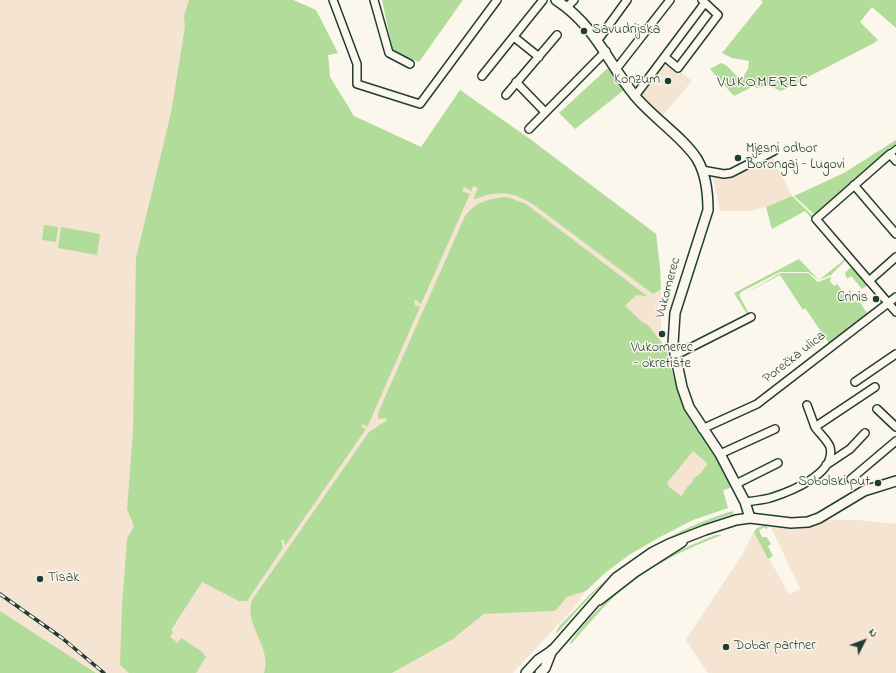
<!DOCTYPE html>
<meta charset="utf-8">
<style>
body{margin:0}
#map{position:relative;width:896px;height:673px;overflow:hidden;background:#fbf7ec;font-family:"Indie Flower",sans-serif}
canvas{display:block}
.north{position:absolute;left:844px;top:621px;width:40px;height:40px;-webkit-text-stroke:3px #fbf7ec;paint-order:stroke;rotate:48deg;font-size:11px;font-weight:700;line-height:16px;text-align:center;color:#1f3d34}
.north::after{content:'';display:block;margin:auto;width:14px;height:18px;background:#1f3d34;clip-path:polygon(50% 0,100% 100%,50% 72%,0 100%)}
</style>
<div id="map">
<canvas width="896" height="673"></canvas>
<div class="north">N</div>
</div>
<script>
const g = document.querySelector('canvas').getContext('2d');
g.lineJoin = 'round';
function fillPath(path, color) {
  g.fillStyle = color;
  g.fill(path, 'evenodd');
}
function strokePath(path, color, width, dash) {
  g.strokeStyle = color;
  g.lineWidth = width;
  g.lineCap = dash ? 'butt' : 'round';
  g.setLineDash(dash || []);
  g.stroke(path);
}
function label(font, color, halo, rows, align = 'center') {
  g.font = font + ' "Indie Flower",sans-serif';
  g.lineWidth = 3;
  g.setLineDash([]);
  g.textBaseline = 'middle';
  g.strokeStyle = halo;
  g.fillStyle = color;
  for (const [text, x, y, turn = 0] of rows) {
    g.save();
    g.translate(x, y);
    g.rotate((+turn || 0) * Math.PI / 180);
    g.textAlign = isNaN(turn) ? turn : align;
    if (halo) g.strokeText(text, 0, 0);
    g.fillText(text, 0, 0);
    g.restore();
  }
}
const built = new Path2D(`
 M0,0H293L316,10L338,53L328,55L330,77L354,116L421,147L460,90L530,139L656,234L660,268L661,301L658,307L661,309V342L666,348L672,372L683,407L707,443L732,487L336,673H96L0,611Z
 M665,60L692,81L662,116L640,94Z
 M772,155L792,196L766,207L750,211H720L713,175L728,177Z
 M825,520H858L896,524V673H708L686,640L743,553L753,533L754,532L789,594L800,589L771,527L807,528Z
 M586,591L580,598L581,600L513,673H392L453,639L484,614L555,611L567,597Z`);
const green = new Path2D(`
 M189,0H293L316,10L338,53L328,55L330,77L354,116L421,147L460,90L530,139L656,234L660,268L661,289L653,294L534,205C512,191 499,190 475,199H473L478,188L473,186L471,192L470,190L464,187L462,191L470,194L421,304L416,300L414,301L415,305L420,307L370,421L367,427L362,424V427L366,429L285,546L284,540H281L283,548L247,601H239L202,582L171,630L173,632L170,637L178,643L181,638L201,651L206,657L196,673H129L120,665L122,606L127,539L134,526L127,509L133,432L136,258L171,113L185,27L184,16Z
 M382,0H463L419,62L393,52Z
 M761,0H896V28L872,7L860,22L878,40L874,43L781,91L767,85L757,88L754,86L734,96L710,69L721,63L726,65L738,77H743L748,69L749,61L732,58L722,53L763,2Z
 M608,68L624,90L575,129L559,113Z
 M896,140V147L815,215L794,196L844,173Z
 M792,196L814,217L813,220L805,211L772,229L766,207Z
 M507,197L526,204L647,296L636,295L625,306L642,322L648,325L666,348L672,372L683,407L716,456L732,487L723,490L728,508L693,520L660,537L629,555L605,573L586,591L567,597L555,611L484,614L453,639L392,673H264C273,649 243,624 252,600L369,432L387,420L386,418L378,419V413L465,216C475,202 490,198 507,197ZM693,451L706,462L707,465L700,474L693,479V481L687,487L683,494L681,496L669,487L667,483Z
 M44,225L58,227L56,242L42,240Z
 M61,227L100,234L97,255L58,248Z
 M799,259L819,280L845,259L846,260L831,275L819,280L808,272H780L741,292L739,295L749,314L748,316L734,293Z
 M850,268H853L868,285L862,289L851,276L847,279L845,273Z
 M781,273H808L818,282L831,277L830,281L834,286L837,284L852,303L858,299L868,315L831,346L805,308L803,310L780,275L742,295Z
 M732,511L734,514C691,526 648,547 613,576C592,592 575,614 557,633L556,632C560,623 570,616 576,609C619,562 672,530 732,511Z
 M766,525L768,528L766,529L765,527L759,530L762,537H767L771,544L768,546L773,556L768,559L754,532L757,528Z
 M716,535H722C684,549 646,568 616,595C600,610 586,627 572,643L569,644C606,592 657,557 716,535Z
 M0,611L96,673H0Z`);
const pedestrian = new Path2D(`
 M890,154L896,149`);
const minor = new Path2D(`
 M333,0L357,64V84L420,104L497,0
 M374,0L389,53L410,64
 M567,7L574,0
 M514,37L539,57
 M598,40L627,0
 M665,57L678,68L718,15L702,0
 M617,68L670,0
 M482,76L543,0
 M516,82L545,112
 M506,95L557,35
 M635,96L704,4
 M529,129L606,51
 M896,161L890,154L816,219L896,312
 M702,170L724,174L731,173L774,151
 M854,185L896,234
 M869,281L896,257
 M675,354L680,353L751,317
 M855,382L896,354
 M807,405L815,427
 M877,409L896,427
 M702,429L757,404L896,297
 M720,454L775,429
 M826,465L850,449L865,433
 M851,479L896,441
 M736,484L778,463
 M745,502C753,501 762,500 770,498C789,492 837,474 830,447C828,441 819,433 815,427L875,387`);
const tertiary = new Path2D(`
 M556,0C596,26 607,62 635,96C652,117 684,138 697,159C706,174 708,192 708,210L675,313L673,344L682,387L689,407L720,454L745,502L750,518
 M599,600L635,572L682,542
 M526,673L538,660L553,650L616,578L653,552L669,544L705,530L736,520L750,518L791,523L808,522L819,518L864,491L896,481
 M540,673L545,668L552,650`);
const rail = new Path2D(`
 M0,594L62,638L104,673`);
const markers = [
 [584,31,4,"#1f3d34"],
 [668,81,4,"#1f3d34"],
 [738,158,4,"#1f3d34"],
 [876,299,4,"#1f3d34"],
 [662,334,4,"#1f3d34"],
 [878,483,4,"#1f3d34"],
 [40,579,4,"#1f3d34"],
 [726,647,4,"#1f3d34"]
];
const poiNames = [
 ["Savudrijska",592,31],
 ["Konzum",660,81,"right"],
 ["Mjesni odbor",746,150],
 ["Borongaj - Lugovi",746,166],
 ["Crinis",868,299,"right"],
 ["Vukomerec",662,349,"center"],
 ["- okretište",662,365,"center"],
 ["Sobolski put",870,483,"right"],
 ["Tisak",48,579],
 ["Dobar partner",734,647]
];
const streetNames = [
 ["Vukomerec",669,288,-75],
 ["Porečka ulica",795,358,-38]
];
const quarterNames = [
 ["VUKOMEREC",763,83]
];
fillPath(built, '#f4e4d1');
fillPath(green, '#b2dc99');
strokePath(pedestrian, '#1f3d34', 8);
strokePath(minor, '#1f3d34', 10);
strokePath(tertiary, '#1f3d34', 12);
strokePath(pedestrian, '#fbf7ec', 5.5);
strokePath(minor, '#fbf7ec', 7);
strokePath(tertiary, '#fbf7ec', 9);
strokePath(rail, '#1f3d34', 3.5);
strokePath(rail, '#fbf7ec', 2, [6]);
for (const [x, y, r, color] of markers) {
  const dot = new Path2D();
  dot.arc(x, y, r, 0, 2 * Math.PI);
  g.fillStyle = color;
  g.fill(dot);
  strokePath(dot, '#fbf7ec', 1.5);
}
label('14px', '#1f3d34', '#fbf7ec', poiNames, 'left');
label('14px', '#1f3d34', '#fbf7ec', streetNames);
g.letterSpacing = '1px';
label('16px', '#1f3d34', '#fbf7ec', quarterNames);
g.letterSpacing = '0px';
</script>
